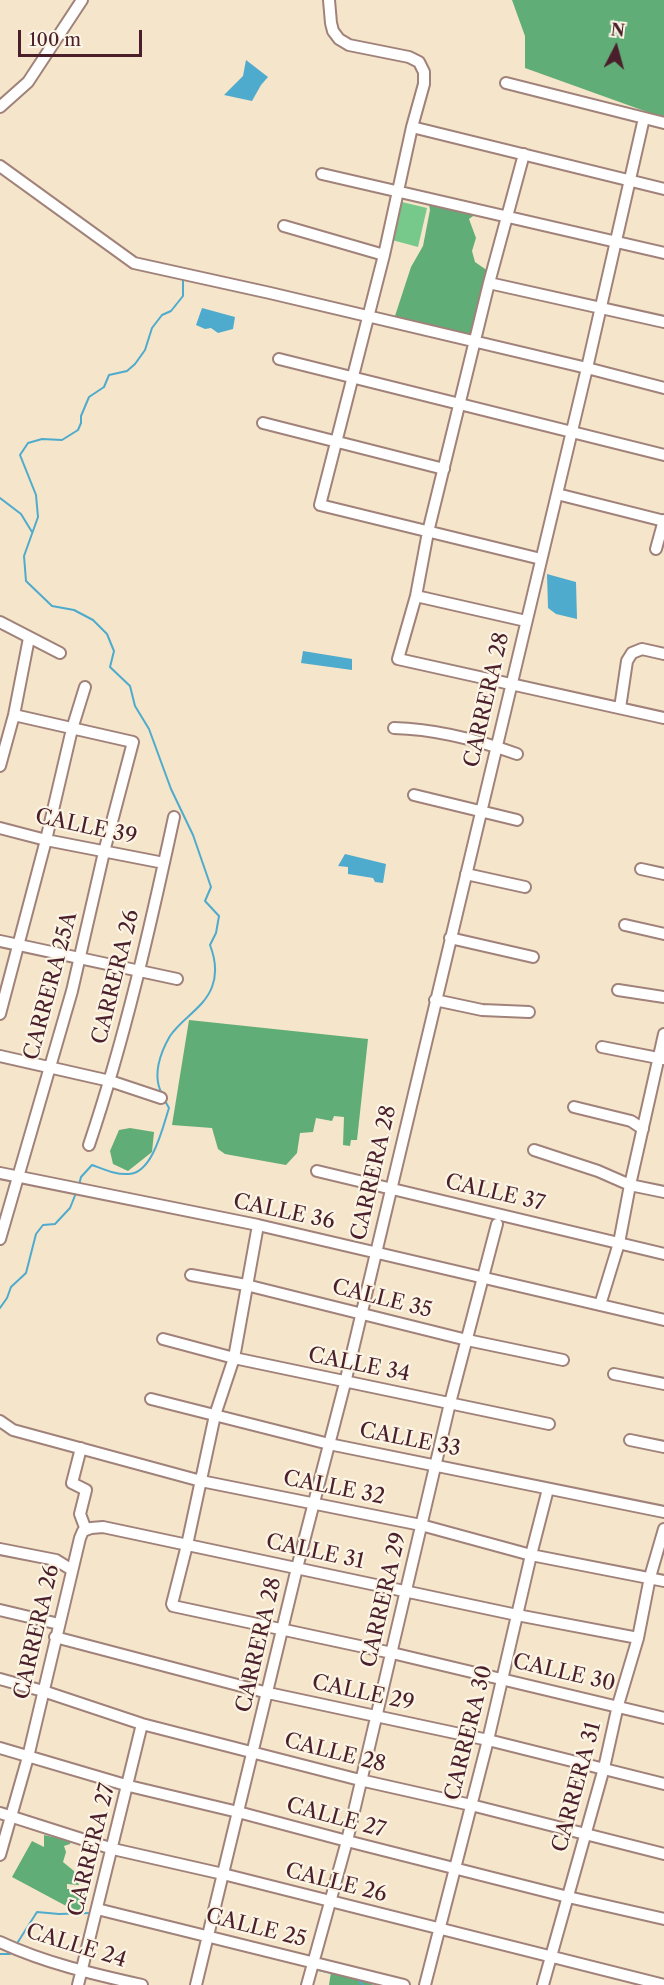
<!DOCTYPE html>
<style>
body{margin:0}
#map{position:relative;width:664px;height:1985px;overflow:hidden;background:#f5e5ca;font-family:"Libre Caslon Text",serif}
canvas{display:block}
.north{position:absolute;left:586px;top:18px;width:60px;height:60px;-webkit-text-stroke:4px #fcf5e5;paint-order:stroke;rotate:6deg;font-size:16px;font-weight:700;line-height:24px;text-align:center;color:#4a1f2b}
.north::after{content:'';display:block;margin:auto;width:21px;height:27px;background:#4a1f2b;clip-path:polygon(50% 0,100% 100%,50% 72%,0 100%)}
.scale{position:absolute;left:18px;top:30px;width:124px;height:27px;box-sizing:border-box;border:3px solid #4a1f2b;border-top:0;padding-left:8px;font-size:18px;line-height:21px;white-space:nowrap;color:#4a1f2b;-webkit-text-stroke:4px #fcf5e5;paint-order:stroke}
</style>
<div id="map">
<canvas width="664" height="1985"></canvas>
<div class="north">N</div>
<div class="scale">100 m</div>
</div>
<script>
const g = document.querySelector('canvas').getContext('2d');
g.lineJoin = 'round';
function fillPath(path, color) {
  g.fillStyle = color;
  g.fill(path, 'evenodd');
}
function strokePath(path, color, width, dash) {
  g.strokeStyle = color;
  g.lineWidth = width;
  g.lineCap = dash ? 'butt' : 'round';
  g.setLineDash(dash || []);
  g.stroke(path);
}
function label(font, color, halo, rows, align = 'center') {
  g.font = font + ' "Libre Caslon Text",serif';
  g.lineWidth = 4.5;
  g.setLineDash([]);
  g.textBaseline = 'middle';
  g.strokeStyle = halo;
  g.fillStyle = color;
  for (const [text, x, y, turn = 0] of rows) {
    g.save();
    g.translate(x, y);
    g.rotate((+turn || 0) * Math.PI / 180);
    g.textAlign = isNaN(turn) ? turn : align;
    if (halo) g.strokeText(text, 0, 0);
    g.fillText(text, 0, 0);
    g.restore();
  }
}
const green = new Path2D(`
 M402,202L427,208L418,247L392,240Z`);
const forest = new Path2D(`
 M512,0H664V118L525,68V36Z
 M428,199L480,211L469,219L476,238L472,251L475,262L488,271L473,340L394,319L411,267L423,246L430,210Z
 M189,1020L368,1039L357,1140H351L350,1146L343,1145L344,1117L334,1116L332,1121L316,1118L313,1132L300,1133L297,1153L286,1165L225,1154L218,1149L212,1128L172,1125Z
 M130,1128L154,1132L152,1152L128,1171L113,1164L110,1151L119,1130Z
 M44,1835L71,1841L70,1844L64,1846L66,1852L63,1862L74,1871L79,1885L67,1884V1889H83L89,1887L83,1915L12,1877L32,1841L44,1847Z
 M331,1972L369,1979L371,1984L375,1985H329Z`);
const water = new Path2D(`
 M246,60L268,77L261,85L252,101L224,95L243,76Z
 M202,308L235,317L233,329L218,333L211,328L205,329L196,325Z
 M547,574L576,582L577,619L556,614L548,608Z
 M303,651L352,659V670L301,663Z
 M345,854L386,864L383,883L375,882L373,878L348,874V867L338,866Z`);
const stream = new Path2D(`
 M0,498L21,514L32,532
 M162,1094C152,1076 160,1053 170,1036C182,1018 204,1008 212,987C217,974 215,958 210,945L216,933L219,916L205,901L211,887L193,835L171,789L149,729L135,706L130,686L110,667L114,651L107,634L93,620L74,610L52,606L26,581L24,556L38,517L36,495L20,455L28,443L42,439L62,440L78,430L81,423V416L89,397L104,387L109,375L127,371L135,364L145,350L152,328L162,315L171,311L183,296V281
 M79,1185L81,1177L92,1165C103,1169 116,1175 129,1174C153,1173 163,1126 169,1108L164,1099
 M0,1308L7,1298L11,1287L26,1273L36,1234L43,1225L55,1224L70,1208L76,1193
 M180,1935L204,1941
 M210,1942L309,1967
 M16,1945L37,1912L59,1914L91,1913
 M0,1954H10L13,1950
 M314,1969L357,1979L363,1985`);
const minor = new Path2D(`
 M329,0L331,23L333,31L339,39L349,45L409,57L419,62L424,72V84L412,127L384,255L320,505L541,559
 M506,83L664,123
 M0,107L28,82L82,0
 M412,127L664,189
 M524,154L489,283L428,532L416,596L398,659L664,718
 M0,166L134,263L270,293L587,368L664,388
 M322,174L664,253
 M284,226L384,255
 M489,283L664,322
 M279,359L664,455
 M263,423L444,469
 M557,494L664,521
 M656,549L664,520
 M416,596L526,621
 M0,622L60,653
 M620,708L627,661L632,653L642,649L664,654
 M394,728C435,729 478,740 517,754
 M0,766L14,715L29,638
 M414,795L517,820
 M0,828L46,840L164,863
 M641,869L664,874
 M466,874L525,887
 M625,925L664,934
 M450,938L533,957
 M0,941L177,979
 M618,990L664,997
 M435,1000L482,1010L529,1012
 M0,1014L46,840L72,729L85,687
 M602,1047L663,1059
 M0,1056L110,1081L161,1098
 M574,1107L631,1121L643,1129
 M89,1145C125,1038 150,928 174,817
 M534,1150L598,1171L630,1185L664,1192
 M317,1171L664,1254
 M0,1173L258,1225L664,1320
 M258,1225L234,1358L215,1415L187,1545L172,1604L173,1606L392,1653L664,1718
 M0,1239L72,991L104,852L133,742L14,715
 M191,1275L246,1285L467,1340L563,1360
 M600,1305L619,1243L630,1185L664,1034
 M163,1339L234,1358L549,1424
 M614,1374L664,1384
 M151,1399L329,1444L664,1512
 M0,1421L13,1430L201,1481L421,1525L531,1555L664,1581
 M630,1440L664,1447
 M81,1448L72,1483L86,1490L80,1514L86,1530
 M0,1549L56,1560L72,1570
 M0,1610L59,1624
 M55,1637L268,1693L488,1740L664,1784
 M0,1679L43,1691L142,1724L360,1780L471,1805L664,1854
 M0,1748L129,1786L238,1812L347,1841L568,1897L664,1919
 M0,1813L113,1849L223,1874L664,1985
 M0,1855L28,1757L80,1538L83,1531L91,1528L103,1527L517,1615L638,1638
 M97,1909L404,1985
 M0,1942C45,1963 93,1974 142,1985
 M78,1985L142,1724
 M196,1985L297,1568L345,1383L587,368L644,118
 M307,1985L347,1841L450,1403L497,1224
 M425,1985L488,1740L531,1555L548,1489
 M543,1985L604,1768L618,1705L638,1638L650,1577L664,1529`);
const streetNames = [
 ["CARRERA 28",487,700,-77],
 ["CALLE 39",86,827,12],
 ["CARRERA 26",116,977,-76],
 ["CARRERA 25A",51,986,-75],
 ["CARRERA 28",374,1173,-77],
 ["CALLE 37",495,1193,13],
 ["CALLE 36",284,1212,12],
 ["CALLE 35",382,1299,14],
 ["CALLE 34",359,1365,11],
 ["CALLE 33",410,1440,11],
 ["CALLE 32",334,1488,11],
 ["CALLE 31",315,1552,12],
 ["CARRERA 29",384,1600,-77],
 ["CARRERA 26",37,1632,-77],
 ["CARRERA 28",259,1645,-77],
 ["CALLE 30",564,1673,13],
 ["CALLE 29",363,1693,12],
 ["CARRERA 30",469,1733,-76],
 ["CALLE 28",335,1753,14],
 ["CARRERA 31",577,1787,-75],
 ["CALLE 27",336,1818,15],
 ["CARRERA 27",92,1850,-76],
 ["CALLE 26",336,1883,14],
 ["CALLE 25",256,1928,14],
 ["CALLE 24",76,1946,17]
];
fillPath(green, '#76c98b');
fillPath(forest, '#60ad77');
fillPath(water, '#4eabcd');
strokePath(stream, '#4eabcd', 2);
strokePath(minor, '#a0827a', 14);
strokePath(minor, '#fff', 10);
label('21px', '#4a1f2b', '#fcf5e5', streetNames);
</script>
